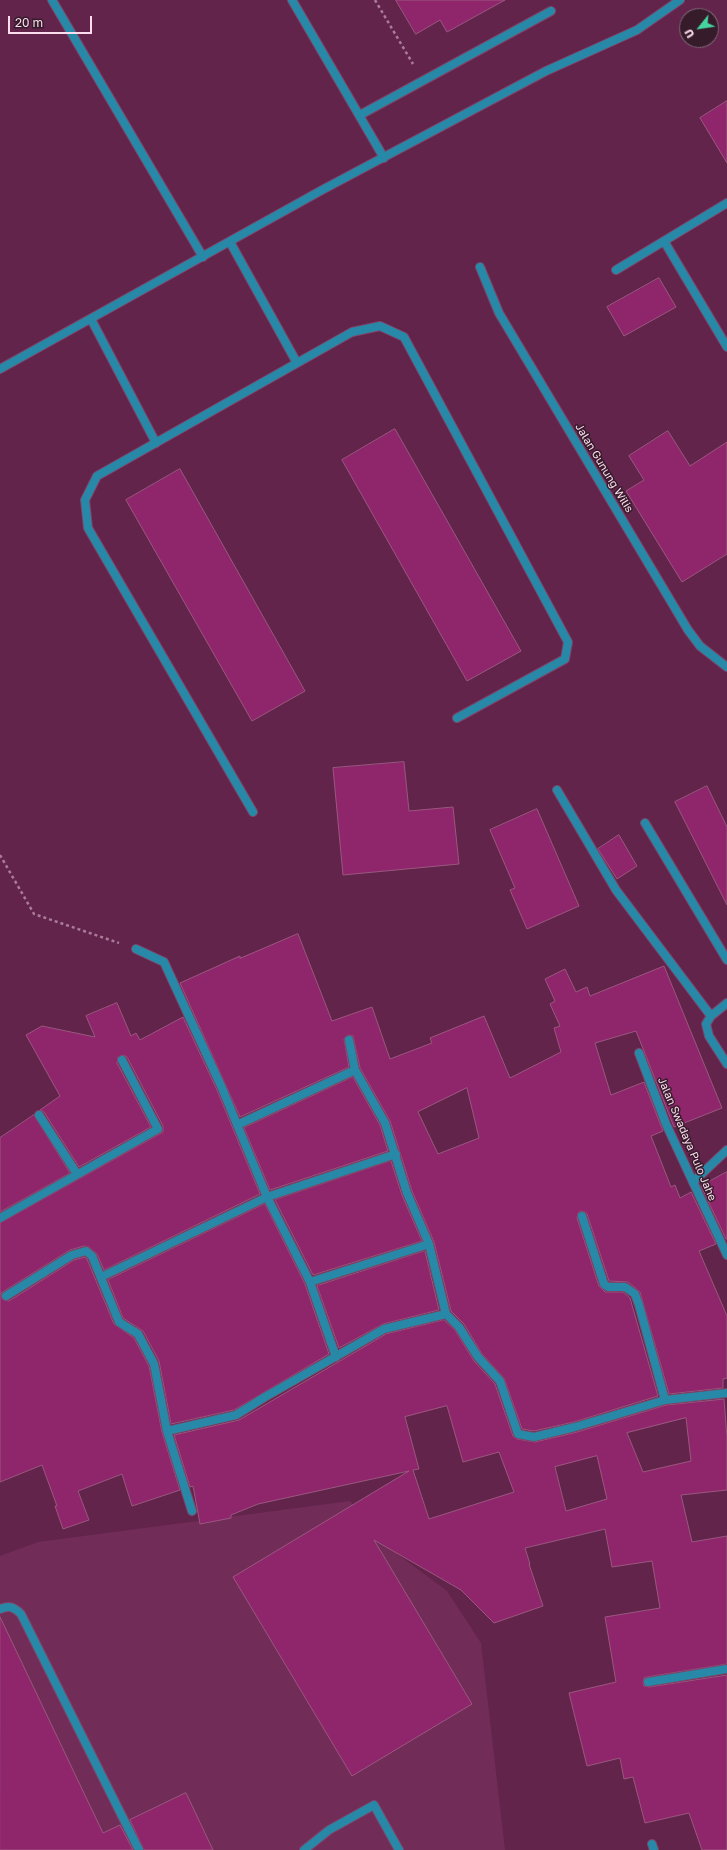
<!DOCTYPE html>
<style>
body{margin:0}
#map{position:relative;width:727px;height:1850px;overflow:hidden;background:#62244b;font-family:"Golos Text",sans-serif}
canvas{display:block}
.north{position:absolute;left:679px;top:8px;width:40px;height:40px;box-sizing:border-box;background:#361b2b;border:1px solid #856979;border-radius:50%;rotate:240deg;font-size:11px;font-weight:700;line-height:16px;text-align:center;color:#fcddee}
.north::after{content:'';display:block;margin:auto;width:14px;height:18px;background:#45d49f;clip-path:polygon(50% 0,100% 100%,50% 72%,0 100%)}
.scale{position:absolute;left:8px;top:16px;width:84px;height:18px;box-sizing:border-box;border:2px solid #fcddee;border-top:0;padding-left:5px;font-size:12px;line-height:14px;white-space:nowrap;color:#fcddee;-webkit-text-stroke:3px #361b2b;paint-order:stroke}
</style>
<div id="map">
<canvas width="727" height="1850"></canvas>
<div class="north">U</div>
<div class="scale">20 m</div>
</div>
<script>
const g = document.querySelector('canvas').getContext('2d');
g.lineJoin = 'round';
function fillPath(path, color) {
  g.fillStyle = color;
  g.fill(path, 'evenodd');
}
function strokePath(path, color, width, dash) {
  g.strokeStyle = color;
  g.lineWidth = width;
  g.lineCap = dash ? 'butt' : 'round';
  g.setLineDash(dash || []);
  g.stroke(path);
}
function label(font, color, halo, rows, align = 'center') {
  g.font = font + ' "Golos Text",sans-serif';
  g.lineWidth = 3;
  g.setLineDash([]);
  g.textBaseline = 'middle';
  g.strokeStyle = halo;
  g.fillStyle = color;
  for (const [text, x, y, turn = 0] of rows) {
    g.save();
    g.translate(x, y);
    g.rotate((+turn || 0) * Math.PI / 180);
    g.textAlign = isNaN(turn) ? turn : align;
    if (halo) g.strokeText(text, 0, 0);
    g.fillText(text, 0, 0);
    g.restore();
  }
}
const built = new Path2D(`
 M350,1501L388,1547L447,1591L481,1643L505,1850H0V1556L38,1542Z`);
const building = new Path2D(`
 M396,0H505L447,32L440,20L416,34Z
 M727,101V163L700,118Z
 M659,278L676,307L624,336L607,307Z
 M395,429L521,651L467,681L342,460Z
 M668,431L690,466L727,442V554L682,582L626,491L644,480L629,456Z
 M180,469L305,691L252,721L126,500Z
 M404,762L409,811L453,807L459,864L343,875L333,768Z
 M707,786L727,827V905L675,802Z
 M537,809L579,906L527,929L510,890L515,888L490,830Z
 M619,835L637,866L617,879L598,849Z
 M298,934L332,1021L372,1007L390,1059L432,1043L430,1038L484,1016L510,1078L561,1052L554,1028L560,1026L550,1004L555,1001L545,979L565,969L576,992L587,987L590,996L664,966L722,1108L674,1127L636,1031L595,1043L611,1095L644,1082L663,1131L651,1136L671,1187L675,1185L680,1198L691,1192L716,1244L699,1251L727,1316V1378L723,1379V1388L669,1394L640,1292L628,1282L609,1281L587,1214L585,1212L581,1211L578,1213L577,1218L599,1286L605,1292H623L630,1298L658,1396L574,1422L534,1431L522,1429L504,1378L482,1354L464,1324L451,1311L434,1242L412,1191L390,1121L360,1068L353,1036L348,1035L344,1039L349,1067L240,1117L180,983L240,956V958ZM467,1088L479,1138L438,1154L418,1112Z
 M117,1003L131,1036L136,1033L140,1040L183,1017L217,1090L260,1194L104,1270L97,1254L89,1247L84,1246L70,1250L1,1293L2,1299L9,1301L74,1260L85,1257L87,1259L114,1324L134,1338L149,1366L162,1432L180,1490L132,1506L122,1474L78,1491L89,1520L63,1529L55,1506H57L42,1465L0,1482V1223L163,1132V1126L127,1057L123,1055L118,1057L117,1063L151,1127L79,1167L44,1112L40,1110L60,1096L26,1035L42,1026L95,1037L86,1016Z
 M353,1077L380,1125L388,1151L270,1190L244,1128Z
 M34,1115L70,1173L0,1212V1138Z
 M391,1161L402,1195L422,1241L313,1275L275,1200Z
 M727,1172V1239H726L701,1186Z
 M265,1204L305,1284L329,1354L234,1410L171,1424L159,1361L143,1331L123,1318L108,1280Z
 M425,1251L439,1310L383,1324L339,1348L317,1286Z
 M444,1320L455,1330L474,1361L495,1384L513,1436L517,1439L535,1442L577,1432L666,1405L724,1399L727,1438V1490L681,1495L692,1542L727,1536V1664L647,1677L644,1678L643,1682L644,1686L649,1687L727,1675V1850H702L689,1813L645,1823L633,1777L624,1779L620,1758L587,1766L569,1693L616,1682L605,1617L660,1608L652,1561L612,1567L605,1529L525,1548L530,1564H529L543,1606L494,1623L461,1590L374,1540L472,1704L352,1776L233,1577L409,1471L258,1504L231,1515V1518L200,1524L193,1486L190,1487L174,1435L239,1420L386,1334ZM447,1406L463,1462L499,1452L514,1492L429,1519L413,1470L419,1469L405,1417ZM686,1418L691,1461L643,1472L627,1433ZM597,1456L607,1499L566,1511L555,1467Z
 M0,1617L103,1833L120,1825L133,1850H0Z
 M186,1793L213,1850H144L130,1820Z`);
const path = new Path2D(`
 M375,0L413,64
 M0,855L34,914L119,943`);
const lane = new Path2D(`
 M639,1053L666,1124L693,1182
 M0,1609C9,1605 14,1607 21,1614L139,1850
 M304,1850L329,1830L374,1805L399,1850`);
const street = new Path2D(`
 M52,0L203,257
 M292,0L384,158
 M360,115L551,11
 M664,241L727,347
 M230,242L297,363
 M480,267L499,313L688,630L700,646L727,667
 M616,270L727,203
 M91,319L156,443
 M0,369L322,190L546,71L637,30L680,0
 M557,790L616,890L711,1016
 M253,812L88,528L85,500L97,476L352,332L380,326L404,337L568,642L565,659L457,718
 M645,823L727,960
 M136,949L164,962L222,1088L267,1197L310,1282L336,1357
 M727,1003L711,1016L706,1024L709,1036L727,1064
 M349,1040L355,1070L385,1123L407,1193L429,1244L446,1314L459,1327L478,1357L500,1381L518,1434L534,1437L575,1427L665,1400L727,1393
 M39,1115L77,1174
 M237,1125L355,1070
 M727,1150L693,1182L727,1255
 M582,1216L604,1284L608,1287H625L635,1294L639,1305L665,1400
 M0,1218L158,1129L122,1060
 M101,1277L267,1197L396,1154
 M310,1282L429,1244
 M6,1296L72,1255L86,1251L92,1256L119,1322L138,1334L154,1364L167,1431L192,1511
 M167,1431L236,1415L265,1397L384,1329L446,1314
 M648,1682L727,1669
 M652,1844L654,1850`);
const streetNames = [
 ["Jalan Gunung Wilis",604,468,59],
 ["Jalan Swadaya Pulo Jahe",687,1139,67]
];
fillPath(built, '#712d58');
fillPath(building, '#8f266c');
strokePath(building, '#9a577f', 1);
strokePath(lane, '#7e4568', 10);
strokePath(street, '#7e4568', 10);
strokePath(path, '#ab7c98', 2.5, [3, 3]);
strokePath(lane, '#2788a7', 8);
strokePath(street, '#2788a7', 8);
label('11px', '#fcddee', '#361b2b', streetNames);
</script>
